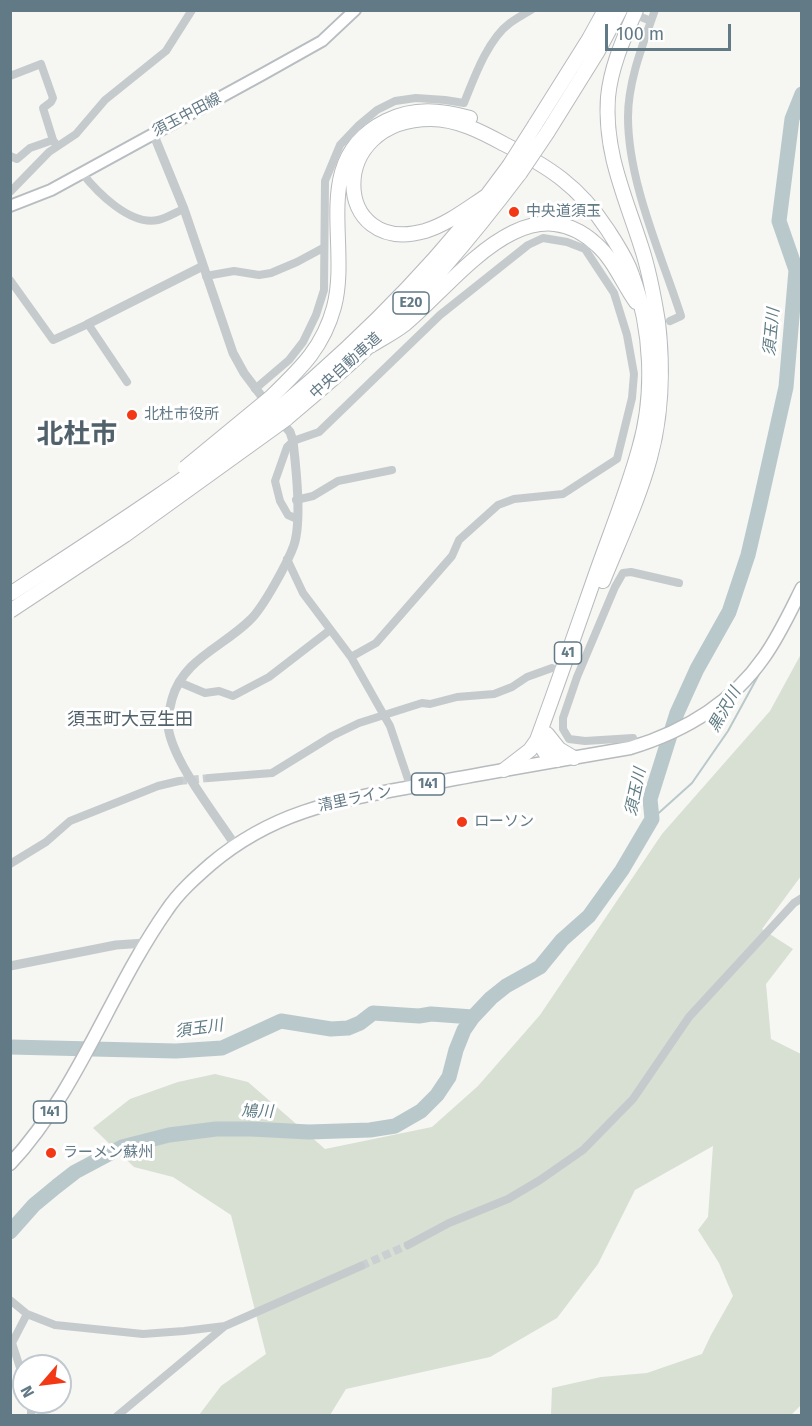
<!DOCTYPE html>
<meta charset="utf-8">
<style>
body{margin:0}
#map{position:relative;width:812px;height:1426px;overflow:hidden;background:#f6f6f2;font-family:"Fira Sans",sans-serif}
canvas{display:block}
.frame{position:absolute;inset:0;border:12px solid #627986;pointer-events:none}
.north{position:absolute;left:12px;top:1354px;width:60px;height:60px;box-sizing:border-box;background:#fff;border:2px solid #c0c9cf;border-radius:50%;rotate:242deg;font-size:16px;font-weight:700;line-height:24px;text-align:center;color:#627986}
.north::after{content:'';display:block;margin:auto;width:21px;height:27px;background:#f33815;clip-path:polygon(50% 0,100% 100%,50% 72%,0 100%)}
.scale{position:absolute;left:605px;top:24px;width:126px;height:27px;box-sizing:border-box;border:3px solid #627986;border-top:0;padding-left:8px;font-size:18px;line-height:21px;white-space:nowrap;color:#627986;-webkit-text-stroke:4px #fff;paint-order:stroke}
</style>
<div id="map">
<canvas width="812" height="1426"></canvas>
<div class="frame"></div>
<div class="north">N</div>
<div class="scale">100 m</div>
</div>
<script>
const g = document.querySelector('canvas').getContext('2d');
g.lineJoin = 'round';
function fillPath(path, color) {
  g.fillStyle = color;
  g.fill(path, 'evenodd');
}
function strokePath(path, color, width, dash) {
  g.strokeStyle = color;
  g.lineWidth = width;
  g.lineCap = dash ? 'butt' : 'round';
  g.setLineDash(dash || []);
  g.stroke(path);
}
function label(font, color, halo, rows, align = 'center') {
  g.font = font + ' "Fira Sans","Noto Sans JP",sans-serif';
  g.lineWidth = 6;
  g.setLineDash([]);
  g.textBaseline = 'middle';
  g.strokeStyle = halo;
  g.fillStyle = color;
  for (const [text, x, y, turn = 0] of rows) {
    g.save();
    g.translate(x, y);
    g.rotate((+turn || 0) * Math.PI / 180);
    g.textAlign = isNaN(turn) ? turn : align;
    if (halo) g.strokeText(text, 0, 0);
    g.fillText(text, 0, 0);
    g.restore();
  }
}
const green = new Path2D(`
 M801,654V876L762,929L793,949L766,984L771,1039L801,1054L802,1404L791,1415H551L552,1388L601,1377L647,1373L702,1354L711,1335L733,1296L719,1263L698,1230L708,1217L713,1146L635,1190L598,1264L557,1318L490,1357L346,1389L330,1415H199L221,1386L266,1354L231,1215L173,1177L134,1167L93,1128L130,1099L178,1082L215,1074L248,1082L325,1149L432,1127L478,1086L540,1015L662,834L770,711Z`);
const stream = new Path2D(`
 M652,819L692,783L728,731L764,665`);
const river = new Path2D(`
 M10,1047L176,1051L222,1048L281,1021L331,1029L348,1028L360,1023L373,1013L419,1016L431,1014L473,1017
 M10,1232L34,1205L57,1186L75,1172L122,1147L169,1135L216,1129H251L309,1132L370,1130L395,1126L421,1111L437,1095L449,1077L456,1050L464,1030L473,1017L491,998L506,986L540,967L562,940L589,916L622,870L652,819L650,799L677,713L697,669L729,612L748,555L759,508L786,387L796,270L779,221L792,119L802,94`);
const minorTunnel = new Path2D(`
 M179,781L209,778
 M361,1266L408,1245`);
const minor = new Path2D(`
 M655,10C643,44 628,81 628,117C628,182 661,254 681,316L670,321
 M641,17L651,21
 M10,76L41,64L53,98L51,102L43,108L53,140
 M10,156L17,159L30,148L53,140L55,143
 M82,173C97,192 130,226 158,220C167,218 176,212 184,209
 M10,192L49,152L76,134L105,100L166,51L192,10
 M206,276L234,271L259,275L271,273L297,262L323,248
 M10,280L53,340L88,324L127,382
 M255,389L289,360L303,342L316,315L324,290L325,181L340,145L359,125L377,110L395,101L416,98L445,100L464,103C474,78 488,39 510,23C517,18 524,14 531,10
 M296,500L313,496L338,481L392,470
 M297,519L288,515L280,501L275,481L287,447L293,441L319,432L440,315L528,245L543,238L567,242L585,249L614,293L627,335L634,374L632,398L617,459L563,494L514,499L498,505L459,540L452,556L376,643L351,657
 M287,559L303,593L351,657L390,726L411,788
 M179,682L205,693L219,691L233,696L269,677L330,630
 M633,738L585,741L569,739L563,729V718L577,677L615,587L623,573L631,572L679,583
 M209,778L272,773L332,736L359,723L422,703L430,704L457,697L494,694L512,687L527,677L552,668
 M10,864L46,842L70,821L158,786L179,781
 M408,1245L449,1223L508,1199L540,1180L583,1150L633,1099L689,1017L794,903L802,898
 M10,1300L27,1314L55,1325L143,1334L184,1331L225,1326
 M24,1380L12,1343L27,1314
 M31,1402V1416
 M117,1416L225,1326L361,1266`);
const tertiary = new Path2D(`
 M153,133L184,209L233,353L244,373L269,406
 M88,324L203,266
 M235,845C215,814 172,761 168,726C167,717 170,708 172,699C183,659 223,647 250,620C263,608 288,562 294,545C302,520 296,468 293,441L290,432L279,419
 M10,966L116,945L145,943`);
const secondary = new Path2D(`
 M10,206L51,190L263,74L322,41L355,10`);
const trunk = new Path2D(`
 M10,1164C79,1090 110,991 167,910C179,892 195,878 211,864C281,805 351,799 438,782C502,770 566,759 630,748C683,732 732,703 764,657C779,636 790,612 802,588`);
const motorway = new Path2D(`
 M535,125L589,39L605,10
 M547,133L598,51L620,10
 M488,195C468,208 448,224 425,231C332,257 325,119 431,119C457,119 482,132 504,144C549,167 579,186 607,229C616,243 627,259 632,275C652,329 655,394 639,449C628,489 612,529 598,568C578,625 558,683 537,740L530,750L504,770
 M370,346C381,339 395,332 405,324C455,283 526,179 597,245C614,260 623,284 636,302
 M270,398C300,369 323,348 334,307C351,243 309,159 386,121C414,107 441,110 470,118
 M278,409C364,337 443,258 509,166
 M286,419C314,395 342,372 369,346C425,293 474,234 520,173
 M603,581C619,541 639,499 650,458C662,414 663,366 658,322C654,297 649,270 641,246C625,196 604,152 608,97C611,66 624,38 636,10
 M547,734L559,749L574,758
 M537,740L546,754L557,760`);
const motorwayBridge = new Path2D(`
 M509,166L535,125
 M520,173L547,133
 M185,468L270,398
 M10,594C102,534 192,476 278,409
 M10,611L125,535L286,419`);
const markers = [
 [514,212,6,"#f33815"],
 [132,415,6,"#f33815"],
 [462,822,6,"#f33815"],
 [51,1153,6,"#f33815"]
];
const shields = [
 [411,303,36],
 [568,653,27],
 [428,784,33],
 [50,1112,33]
];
const shieldNames = [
 ["E20",411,303],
 ["41",568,653],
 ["141",428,784],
 ["141",50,1112]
];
const streetNames = [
 ["須玉中田線",187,115,-28],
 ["中央自動車道",346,366,-42],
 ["清里ライン",355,799,-12]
];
const poiNames = [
 ["中央道須玉",526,212],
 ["北杜市役所",144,415],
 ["ローソン",474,822],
 ["ラーメン蘇州",63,1153]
];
const waterNames = [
 ["須玉川",772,332,-85],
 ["黒沢川",725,710,-60],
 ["須玉川",636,792,-78],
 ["須玉川",199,1029,-8],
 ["鳩川",257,1112,1]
];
const quarterNames = [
 ["須玉町大豆生田",130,720]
];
const townNames = [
 ["北杜市",77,435]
];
fillPath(green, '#d8dfd3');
strokePath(stream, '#b9c8cb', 2);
strokePath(river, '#b9c8cb', 15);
strokePath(minorTunnel, '#cad0d2', 8, [8, 4]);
strokePath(secondary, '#b7bdc1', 14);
strokePath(trunk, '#b7bbbe', 15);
strokePath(motorway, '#b7bbbe', 16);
strokePath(minor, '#c5cacc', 8);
strokePath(tertiary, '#c5cacc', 9);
strokePath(secondary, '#fff', 10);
strokePath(trunk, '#fff', 12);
strokePath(motorway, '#fff', 14);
strokePath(motorwayBridge, '#b7bbbe', 16, []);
strokePath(motorwayBridge, '#fff', 14);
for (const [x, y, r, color] of markers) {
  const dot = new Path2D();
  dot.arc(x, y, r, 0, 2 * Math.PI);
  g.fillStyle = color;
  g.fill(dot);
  strokePath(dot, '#fff', 2);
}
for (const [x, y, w] of shields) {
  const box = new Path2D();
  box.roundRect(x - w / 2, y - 11, w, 22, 4.5);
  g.fillStyle = '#fff';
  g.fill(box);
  strokePath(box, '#627986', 1.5);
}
label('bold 14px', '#627986', null, shieldNames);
label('15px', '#627986', '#fff', streetNames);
label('15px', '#627986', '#fff', poiNames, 'left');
label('italic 16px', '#5e7b83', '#fff', waterNames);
label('18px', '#51616b', '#fff', quarterNames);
label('bold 27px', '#51616b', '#fff', townNames);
</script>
